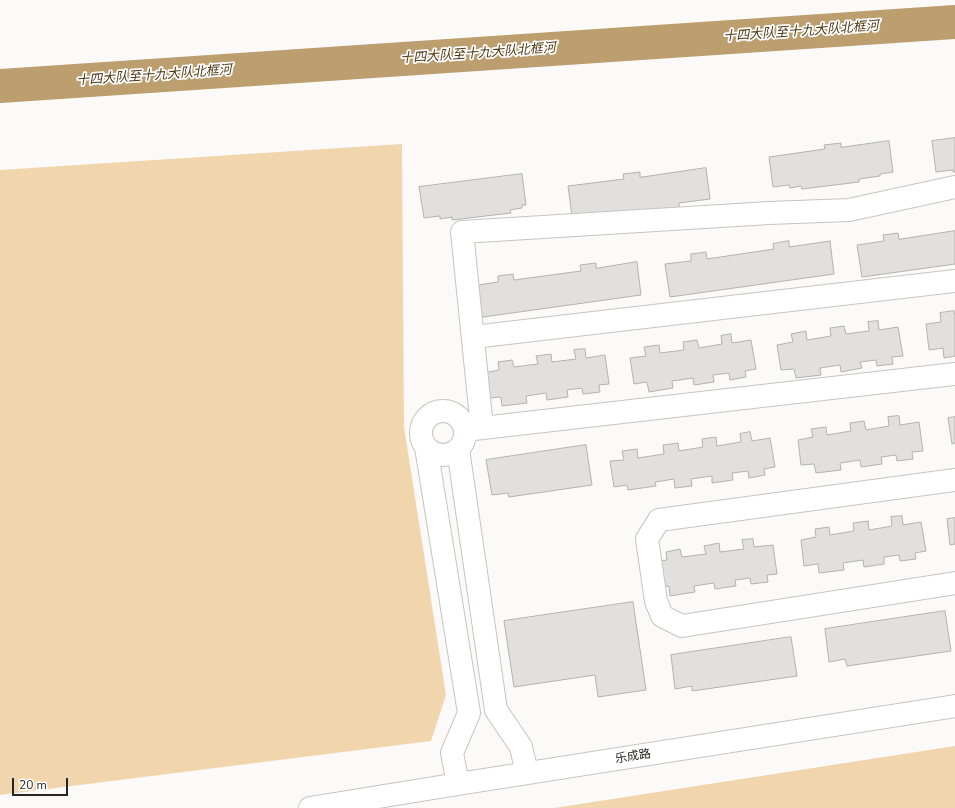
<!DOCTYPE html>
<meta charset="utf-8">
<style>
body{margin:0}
#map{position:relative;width:955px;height:808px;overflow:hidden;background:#fcfaf8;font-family:"Nunito Sans",sans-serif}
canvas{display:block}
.scale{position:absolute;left:12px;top:778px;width:56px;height:18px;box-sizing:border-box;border:2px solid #272625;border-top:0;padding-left:5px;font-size:12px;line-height:14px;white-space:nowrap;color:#272625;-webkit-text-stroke:3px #fff;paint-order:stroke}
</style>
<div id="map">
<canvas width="955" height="808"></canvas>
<div class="scale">20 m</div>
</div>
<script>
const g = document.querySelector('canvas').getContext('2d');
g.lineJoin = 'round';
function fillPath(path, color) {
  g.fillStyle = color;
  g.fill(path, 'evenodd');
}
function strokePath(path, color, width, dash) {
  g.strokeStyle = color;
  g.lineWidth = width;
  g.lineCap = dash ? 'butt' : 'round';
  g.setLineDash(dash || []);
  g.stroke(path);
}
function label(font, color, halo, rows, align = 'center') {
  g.font = font + ' "Nunito Sans","Noto Sans SC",sans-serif';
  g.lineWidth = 3.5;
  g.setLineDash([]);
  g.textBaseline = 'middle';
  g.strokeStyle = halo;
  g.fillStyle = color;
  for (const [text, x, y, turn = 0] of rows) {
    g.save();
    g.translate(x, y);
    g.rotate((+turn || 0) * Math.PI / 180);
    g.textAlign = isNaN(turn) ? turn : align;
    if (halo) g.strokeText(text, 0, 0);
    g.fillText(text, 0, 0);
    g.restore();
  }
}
const green = new Path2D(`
 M402,144L404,427L446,695L431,741L0,795V170Z
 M955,746V808H554Z`);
const river = new Path2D(`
 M0,86L955,22`);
const building = new Path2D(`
 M955,138V172H953V170L936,172L932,141Z
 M889,141L893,172L880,174V176L859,179V182L802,189L801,186L790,188L789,185L773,187L769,157L825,149L824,145L841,143V147Z
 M706,168L710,199L679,203V208L572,216L568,186L624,179L623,174L640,172V177Z
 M522,174L526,205H522V208L510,210L511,213L452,220V217L440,219V216L424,218L419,187Z
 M955,231V264L862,277L857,245L884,241L883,235L898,233L899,239Z
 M789,241V247L830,241L834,274L670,297L665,264L691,261V254L706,252L707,259L774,249L773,244Z
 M637,262L641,295L476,318L472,286L498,282V276L513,274L514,280L581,271L580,265L596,263V268Z
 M954,311L955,316V356L944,358L943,348L929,350L926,324L941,322L940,313Z
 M878,321L879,330L898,327L903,356L892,357L893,364L877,366L876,360L860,362L862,368L841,372L840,365L820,368L821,375L796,378L794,369L781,370L777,345L793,342L791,334L806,331L807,340L831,336L830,328L844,326L846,334L869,331L868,322Z
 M731,334L732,343L751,340L756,369L745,371L746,377L730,380L729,373L713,375L714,382L694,385L693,378L672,381L673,388L649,392L647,382L634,384L630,358L646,356L644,347L659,345L660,353L684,350L683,342L697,340L699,348L722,344L721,336Z
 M585,349L586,358L605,355L609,384L599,385L600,392L583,394L582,388L567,390L568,397L547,400L546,393L526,396L527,403L502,406L501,397L488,398L484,373L499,370L498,362L512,360L514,367L538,364L536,356L551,354L552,362L576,359L574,350Z
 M899,416L900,425L919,422L923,451L912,452L913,459L897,461L896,455L881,457L882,464L861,467L860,460L840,463L841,470L816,473L814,464L801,465L798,440L813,437L811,429L826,427L827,435L851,431L850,423L864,421L866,430L889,426L888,417Z
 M955,417V443L952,444L948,418Z
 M750,432L752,441L770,438L775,467L764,469L765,475L749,478L748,471L732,473L733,480L712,483V476L691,479L692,486L675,488L674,479L655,482L656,486L628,490L627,485L614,487L610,461L624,460L622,451L637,449L638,458L664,454L663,445L678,443L679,451L703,447L702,439L716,437L717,446L741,442L740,434Z
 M586,445L592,485L509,497L508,493L492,495L486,460Z
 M902,516L903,525L921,522L926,551L915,553L916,559L900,561L899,555L884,557V564L864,567L863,560L843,563L844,570L819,573L818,564L804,566L801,540L816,537L815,529L829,527L830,535L854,531L853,523L868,521L869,530L892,526L891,517Z
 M955,518V544L950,545L947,519Z
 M753,539L754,547L773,545L777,574L767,575L768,582L751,584L750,578L735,580L736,586L715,589L714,583L694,586L695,592L670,596L669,586L655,588L652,562L667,560L666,552L680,549L682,557L706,554L704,546L719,543L720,552L744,549L742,540Z
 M633,602L646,690L598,697L595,675L514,687L504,621Z
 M945,611L951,651L847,666L845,659L829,662L825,629Z
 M791,637L797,676L692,691V686L675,689L671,655Z`);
const minor = new Path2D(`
 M473,337L955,281
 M421 433a22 22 0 1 1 44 0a22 22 0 1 1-44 0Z
 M482,428L462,232L769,213L849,210L955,187
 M465,430L955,374
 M426,447L469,713L452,753L458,784
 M458,449L496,710L521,747L527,773
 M955,480L659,520L647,539L656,601L662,616L682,626L955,583
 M310,808L458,784L955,706`);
const streetNames = [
 ["乐成路",633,757,-9]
];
const waterNames = [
 ["十四大队至十九大队北框河",801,32,-4],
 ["十四大队至十九大队北框河",478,54,-4],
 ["十四大队至十九大队北框河",154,76,-4]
];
fillPath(green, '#f1d6ad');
strokePath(river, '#bc9e6f', 34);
fillPath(building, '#e2e0de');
strokePath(building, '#b3b2af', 1);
strokePath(minor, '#c6c5c2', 24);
strokePath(minor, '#fff', 22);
label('12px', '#272625', '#fff', streetNames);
label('italic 13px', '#4f3913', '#fff', waterNames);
</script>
